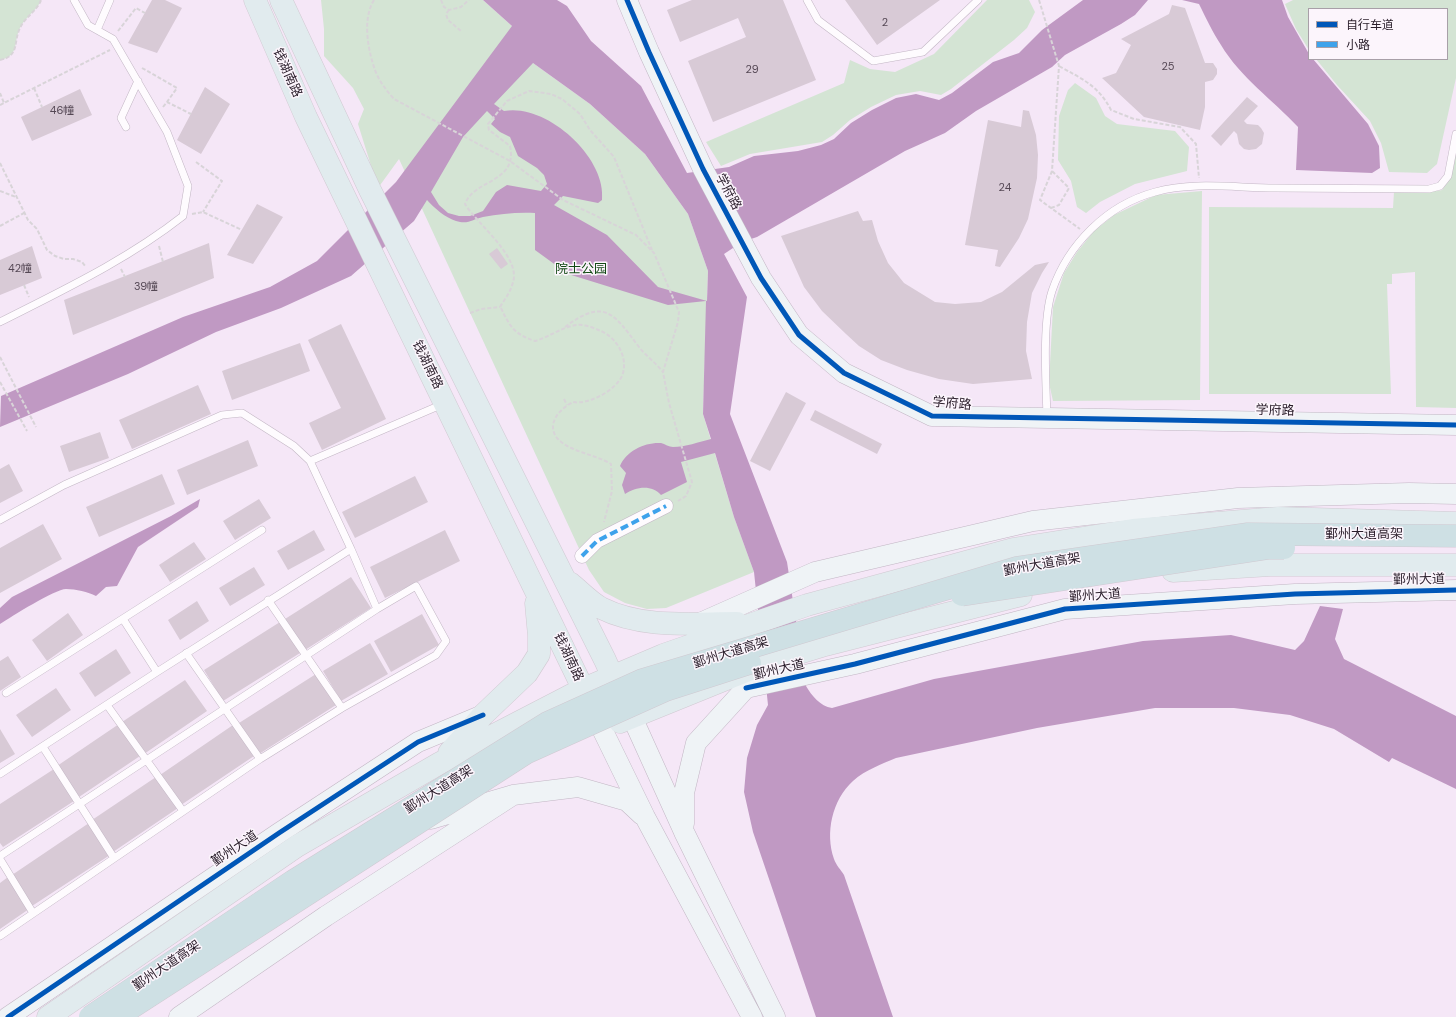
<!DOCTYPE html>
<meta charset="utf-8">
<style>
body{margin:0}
#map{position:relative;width:1456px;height:1017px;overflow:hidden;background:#f5e7f7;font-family:"DM Sans","Noto Sans SC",sans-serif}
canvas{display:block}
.legend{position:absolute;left:1308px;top:8px;width:140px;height:52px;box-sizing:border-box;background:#fcf5fc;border:1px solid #a89fa8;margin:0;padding:5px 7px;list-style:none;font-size:12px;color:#291d2a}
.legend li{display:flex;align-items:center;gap:8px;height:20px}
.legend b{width:20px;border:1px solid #a89fa8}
</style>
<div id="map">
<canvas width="1456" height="1017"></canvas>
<ul class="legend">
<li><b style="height:5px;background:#0057b8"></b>自行车道</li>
<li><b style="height:5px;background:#3ea2eb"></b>小路</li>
</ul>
</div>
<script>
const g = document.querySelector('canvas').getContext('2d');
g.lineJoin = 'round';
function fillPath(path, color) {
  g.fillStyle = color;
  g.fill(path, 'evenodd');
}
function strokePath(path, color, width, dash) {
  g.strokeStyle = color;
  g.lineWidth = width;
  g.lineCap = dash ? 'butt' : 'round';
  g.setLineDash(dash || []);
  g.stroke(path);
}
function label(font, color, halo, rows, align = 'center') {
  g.font = font + ' "DM Sans","Noto Sans SC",sans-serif';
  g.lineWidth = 3;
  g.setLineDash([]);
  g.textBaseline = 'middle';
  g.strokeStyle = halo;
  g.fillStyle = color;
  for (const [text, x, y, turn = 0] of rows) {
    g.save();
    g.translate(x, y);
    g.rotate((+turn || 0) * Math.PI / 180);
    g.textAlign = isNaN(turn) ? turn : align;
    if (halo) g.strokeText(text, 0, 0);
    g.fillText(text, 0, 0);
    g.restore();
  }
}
const green = new Path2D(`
 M0,0H41C37,11 25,17 20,28C13,42 20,56 0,60Z
 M321,0H483L512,26L533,63L590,104L645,154L688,214L708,271L703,414L734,517L754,572L666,608L647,609L625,603L604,592L589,570L399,159L378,188L358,124L364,109L353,88L324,56V29Z
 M987,0H1029L1035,12L1027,28L1014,40L951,89L941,95L920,91L896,95L871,107L850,120L833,135L822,142L750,154L721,166L706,142L844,83L850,60L870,69L895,72L934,54Z
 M1293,0H1456V78L1437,164L1427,173L1389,172L1381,143L1370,121L1337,85L1316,59H1447V9H1309V50L1296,29L1285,4Z
 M1075,83L1096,98L1105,116L1117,124L1175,131L1189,147L1187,171L1135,184L1100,202L1086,213L1077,207L1071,181L1058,160L1059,116L1068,90Z
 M1456,149V408L1416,407L1415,272L1392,274V284H1387L1391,394H1209V207L1393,208L1394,192H1429L1442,190L1451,177Z
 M1202,191L1200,400L1053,401L1049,383L1053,307L1064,273L1077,252L1094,231L1114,215L1156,195Z`);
const water = new Path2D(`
 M483,0H557L567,6L591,41L641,86L687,173L729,167L754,156L798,151L821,145L834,139L851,123L872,110L896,98L916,94L939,100L952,93L993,62L1019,53L1042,30L1083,0H1148L1135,15L1121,24L1065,55L1052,67L976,111L945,133L905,151L757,237L742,242L724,254L747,297L730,414L787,562L806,686C812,696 820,706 832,708L934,679L1143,641L1231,635L1295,650L1304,641L1320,606L1343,609L1335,639L1344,659L1456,716V789L1392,758L1389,762L1334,729L1290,715L1234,708H1155L1037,728L896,758C882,764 865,770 853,781C832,800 825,833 834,859C836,865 841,870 844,875L893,1017H816L753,832L744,792L747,758L757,725L768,705L754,572L734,517L715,453L681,462L687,482L661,495C652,484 635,487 625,494L622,485L626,473L620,466C626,451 645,442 661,443C665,444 669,447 673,447C685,447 699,442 711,439L703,414L706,301L668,305L568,274L535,250V213C517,212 500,214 483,217C473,219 468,225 456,221C446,218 434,208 427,200L414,221L351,276L281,308L216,332L128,374L0,427L1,396L183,317L270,287L317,261L396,182L512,26ZM533,63L590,104L645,154L688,214L708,271L707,301L658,287L607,235L554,205L563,196L598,203L602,200C607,158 547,103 504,111L494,104ZM487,111L495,119L491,124L500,132L510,137L518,156L537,168L544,175L547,184L541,191L507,185L496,192L483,211L470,216H459L448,213L439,205L431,192L463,137Z
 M1182,0H1282L1288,17L1309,54V59H1313L1368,124L1379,146L1380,168L1372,173L1296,170L1298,127C1273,100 1240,77 1221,45C1213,33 1206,18 1199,4Z
 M200,499L198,507L138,547L117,586L106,587L96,596C88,592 76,589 66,589C55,589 11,617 0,624V608L12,597L171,516Z`);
const building = new Path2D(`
 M152,0H165L182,8L157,53L128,43Z
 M692,0H783L816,80L713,122L688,61L746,37L738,18L680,42L667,10Z
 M845,0H940L877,45Z
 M1172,5L1185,8L1205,63H1213L1217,69V74L1213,80L1205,82V107L1200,130L1144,117L1102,78L1116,73L1131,45L1121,39L1169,14Z
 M205,87L230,104L201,154L177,140Z
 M80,89L92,115L32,141L21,117Z
 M1247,97L1258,106L1244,121L1247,124L1258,125L1261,128L1264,133L1262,144L1256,149L1249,150L1244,149L1239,144L1237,134L1234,131L1221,146L1211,136Z
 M1023,110L1029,111L1036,135L1038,155L1037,178L1028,219L1019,238L1000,267L995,266L998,250L965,245L988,120L1021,127Z
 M257,204L283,217L253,264L227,255Z
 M858,211L863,221L872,220L878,241L888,263L904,283L935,302L955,304L981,302L1002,292L1035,265L1049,262L1042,273L1032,293L1027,322L1026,351L1032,379L973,384L939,379L907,370L881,360L859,346L846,334L822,311L804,287L781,236Z
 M209,243L214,278L73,335L64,300Z
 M32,246L42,278L0,295V260Z
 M497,248L508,264L501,269L489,254Z
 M341,324L386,419L322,450L309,423L341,408L308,340Z
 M300,343L310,371L232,400L222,371Z
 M198,385L211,414L132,449L119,420Z
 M786,392L806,403L770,471L750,461Z
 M815,410L882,444L877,454L810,420Z
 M100,432L109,458L69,472L60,446Z
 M248,440L258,466L187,495L177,470Z
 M9,464L23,491L0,503V469Z
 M162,474L175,504L99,537L86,507Z
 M415,476L428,502L355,538L342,512Z
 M259,499L271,518L235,540L223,521Z
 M43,524L62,559L0,593V548Z
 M314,530L325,550L288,570L277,551Z
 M445,530L460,561L385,598L370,567Z
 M194,542L206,559L170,582L159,565Z
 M254,567L265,585L230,606L219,588Z
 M351,577L371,608L305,650L285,619Z
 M197,601L209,621L180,640L168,620Z
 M68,613L83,635L47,661L32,640Z
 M422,614L439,645L391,672L374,641Z
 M280,622L300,653L223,701L204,670Z
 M370,643L388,674L341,701L323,671Z
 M116,649L131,673L95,697L79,673Z
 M8,656L21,677L0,691V661Z
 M316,674L336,705L259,754L239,723Z
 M185,680L207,711L144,754L122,722Z
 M56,688L71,710L32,737L16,715Z
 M119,724L140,756L79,797L57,766Z
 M233,725L254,756L181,805L160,775Z
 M0,729L15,754L0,763Z
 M54,769L74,801L3,847L0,843V804Z
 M156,777L178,808L113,852L92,820Z
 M89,823L110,855L32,906L12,875Z
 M8,877L29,909L0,929V883Z`);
const path = new Path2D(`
 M374,0C362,19 368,50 375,70C379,81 386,90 394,99L510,161L563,200L636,235L654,253L679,312L678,322L663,372L669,403L692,482L686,496L678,501
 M441,0L444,7L449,10L461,7L469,0
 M1039,0L1059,66L1052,171L1040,200L1080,229
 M449,10L446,14L448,20L461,31
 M118,31L136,8L145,13
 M0,60C20,56 13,42 20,28C25,17 37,11 41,0
 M1059,66C1082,79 1098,85 1111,110L1134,119L1180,127L1196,144L1199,178
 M142,68L177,88L167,102
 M34,88L42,107
 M0,93L4,103L110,50
 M0,105L4,103
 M163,107L167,102L191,114
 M196,162L222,181L203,212
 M0,163L28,220L37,229L47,250L55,256L64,259H73L82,262L86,267
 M0,191L16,197
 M1051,208L1059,205L1069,188L1052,171
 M192,214L203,212L242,230
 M0,226L24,213
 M159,246L163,262
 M121,269L125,277
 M24,285L29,297
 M500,307C505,299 511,291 513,282C521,257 477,224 465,204C474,179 518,183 510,146L489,130L488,124L507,101L529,91L551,94L562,99L580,114L590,130L614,157L652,250
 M501,308C510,327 514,334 535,341C549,337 562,327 577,325C585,324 594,328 601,331C617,338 629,358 622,376C615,391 588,405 573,402C564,407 555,414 553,425C551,450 595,453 611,464L612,491L604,522
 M470,313L481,309L500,307
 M565,327C605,297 614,314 639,347C646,356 656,363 663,372
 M0,357L36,427
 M0,382L27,431
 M564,399L567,405`);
const lane = new Path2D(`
 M807,0L818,20L873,61L923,52L978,0
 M97,30L110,0
 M126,127L121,118L138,81
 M0,322C63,290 127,260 183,216L188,186L167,132L113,39L88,25L74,0
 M1047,417C1046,383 1042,322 1052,291C1068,244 1107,205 1155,192C1193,181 1237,188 1275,188C1327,188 1378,189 1429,189L1440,186L1448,176L1456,134
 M310,461L351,549
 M0,520L64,485L222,415L242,413L294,446L310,461L443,404
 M268,600L342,708
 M123,619L157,672
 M186,653L260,759
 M6,693L262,530
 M107,705L183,811
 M43,747L114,858
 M0,774L157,672L351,549L377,609L0,856
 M0,859L33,913
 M0,936L260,759L342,708L436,655L446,641L416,586L377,609`);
const street = new Path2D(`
 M582,556L597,541L666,506`);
const secondary = new Path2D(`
 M627,0L649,52L703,169L761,278L799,335L844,373L932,416L1456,425
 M700,623L815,572L1033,521L1238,498L1409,493L1456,494
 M746,688L855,664L1065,609L1295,594L1456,590
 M632,717L684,832L775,1017
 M602,729L645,817L752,1017
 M431,819L513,795L578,787L627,801L642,815
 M684,824V793L696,743L746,688L753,677
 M8,1017L279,833L418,742L483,715
 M179,1017L326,916L513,795`);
const primary = new Path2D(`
 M255,0L306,117L590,703
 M281,0L370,190L605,660L619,691
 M1173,571L1270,565H1456
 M570,583C580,591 590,602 601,608C643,629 692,623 737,623
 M620,722L763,664L825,645L1021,595
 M449,753L483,715L527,673L539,654V636L536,603
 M48,1017L297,846L440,763L583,689L663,655L807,605L1013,549L1133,530L1278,518L1456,523`);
const highwayBridge = new Path2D(`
 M962,595L1269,548H1284
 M90,1017L293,881L547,723L642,680L1016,568L1248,534L1456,536
 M117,1017L526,753L666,690L750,663`);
const quiet = new Path2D(`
 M582,556L597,541L666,506`);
const cycleway = new Path2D(`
 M627,0L649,52L703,169L761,278L799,335L844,373L932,416L1456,425
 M746,688L855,664L1065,609L1295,594L1456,590
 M8,1017L279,833L418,742L483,715`);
const numberNames = [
 ["2",885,23],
 ["25",1168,67],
 ["29",752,70],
 ["46幢",62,111],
 ["24",1005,188],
 ["42幢",20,269],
 ["39幢",146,287]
];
const streetNames = [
 ["钱湖南路",287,73,66],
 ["学府路",728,192,62],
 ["钱湖南路",427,365,64],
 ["学府路",952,404,5],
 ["学府路",1275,411,1],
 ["鄞州大道高架",1364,535],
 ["鄞州大道高架",1042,565,-10],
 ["鄞州大道",1419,580,-1],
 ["鄞州大道",1095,596,-4],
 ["鄞州大道高架",731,653,-17],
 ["钱湖南路",568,657,65],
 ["鄞州大道",779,670,-13],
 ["鄞州大道高架",439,790,-32],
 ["鄞州大道",235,849,-34],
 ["鄞州大道高架",167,966,-34]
];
const parkNames = [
 ["院士公园",581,270]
];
fillPath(green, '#d4e4d4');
fillPath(water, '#c099c3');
fillPath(building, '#d8cad6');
strokePath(lane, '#c2b6c4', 8);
strokePath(street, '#c2b6c4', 15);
strokePath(secondary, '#c2b6c4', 21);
strokePath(primary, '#d0c9d1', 23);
strokePath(path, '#d8d4d8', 2, [4, 2]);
strokePath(lane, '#fefbfe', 7);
strokePath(street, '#fefbfe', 14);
strokePath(secondary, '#eff3f6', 20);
strokePath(primary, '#e1ebee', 22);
strokePath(highwayBridge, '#d0c9d1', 23, []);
strokePath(highwayBridge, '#cee0e4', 22);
strokePath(quiet, '#3ea2eb', 4, [8, 4]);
strokePath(cycleway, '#0057b8', 5);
label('11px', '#554855', null, numberNames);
label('13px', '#291d2a', '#fcf5fc', streetNames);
label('13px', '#124914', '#fcf5fc', parkNames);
</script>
